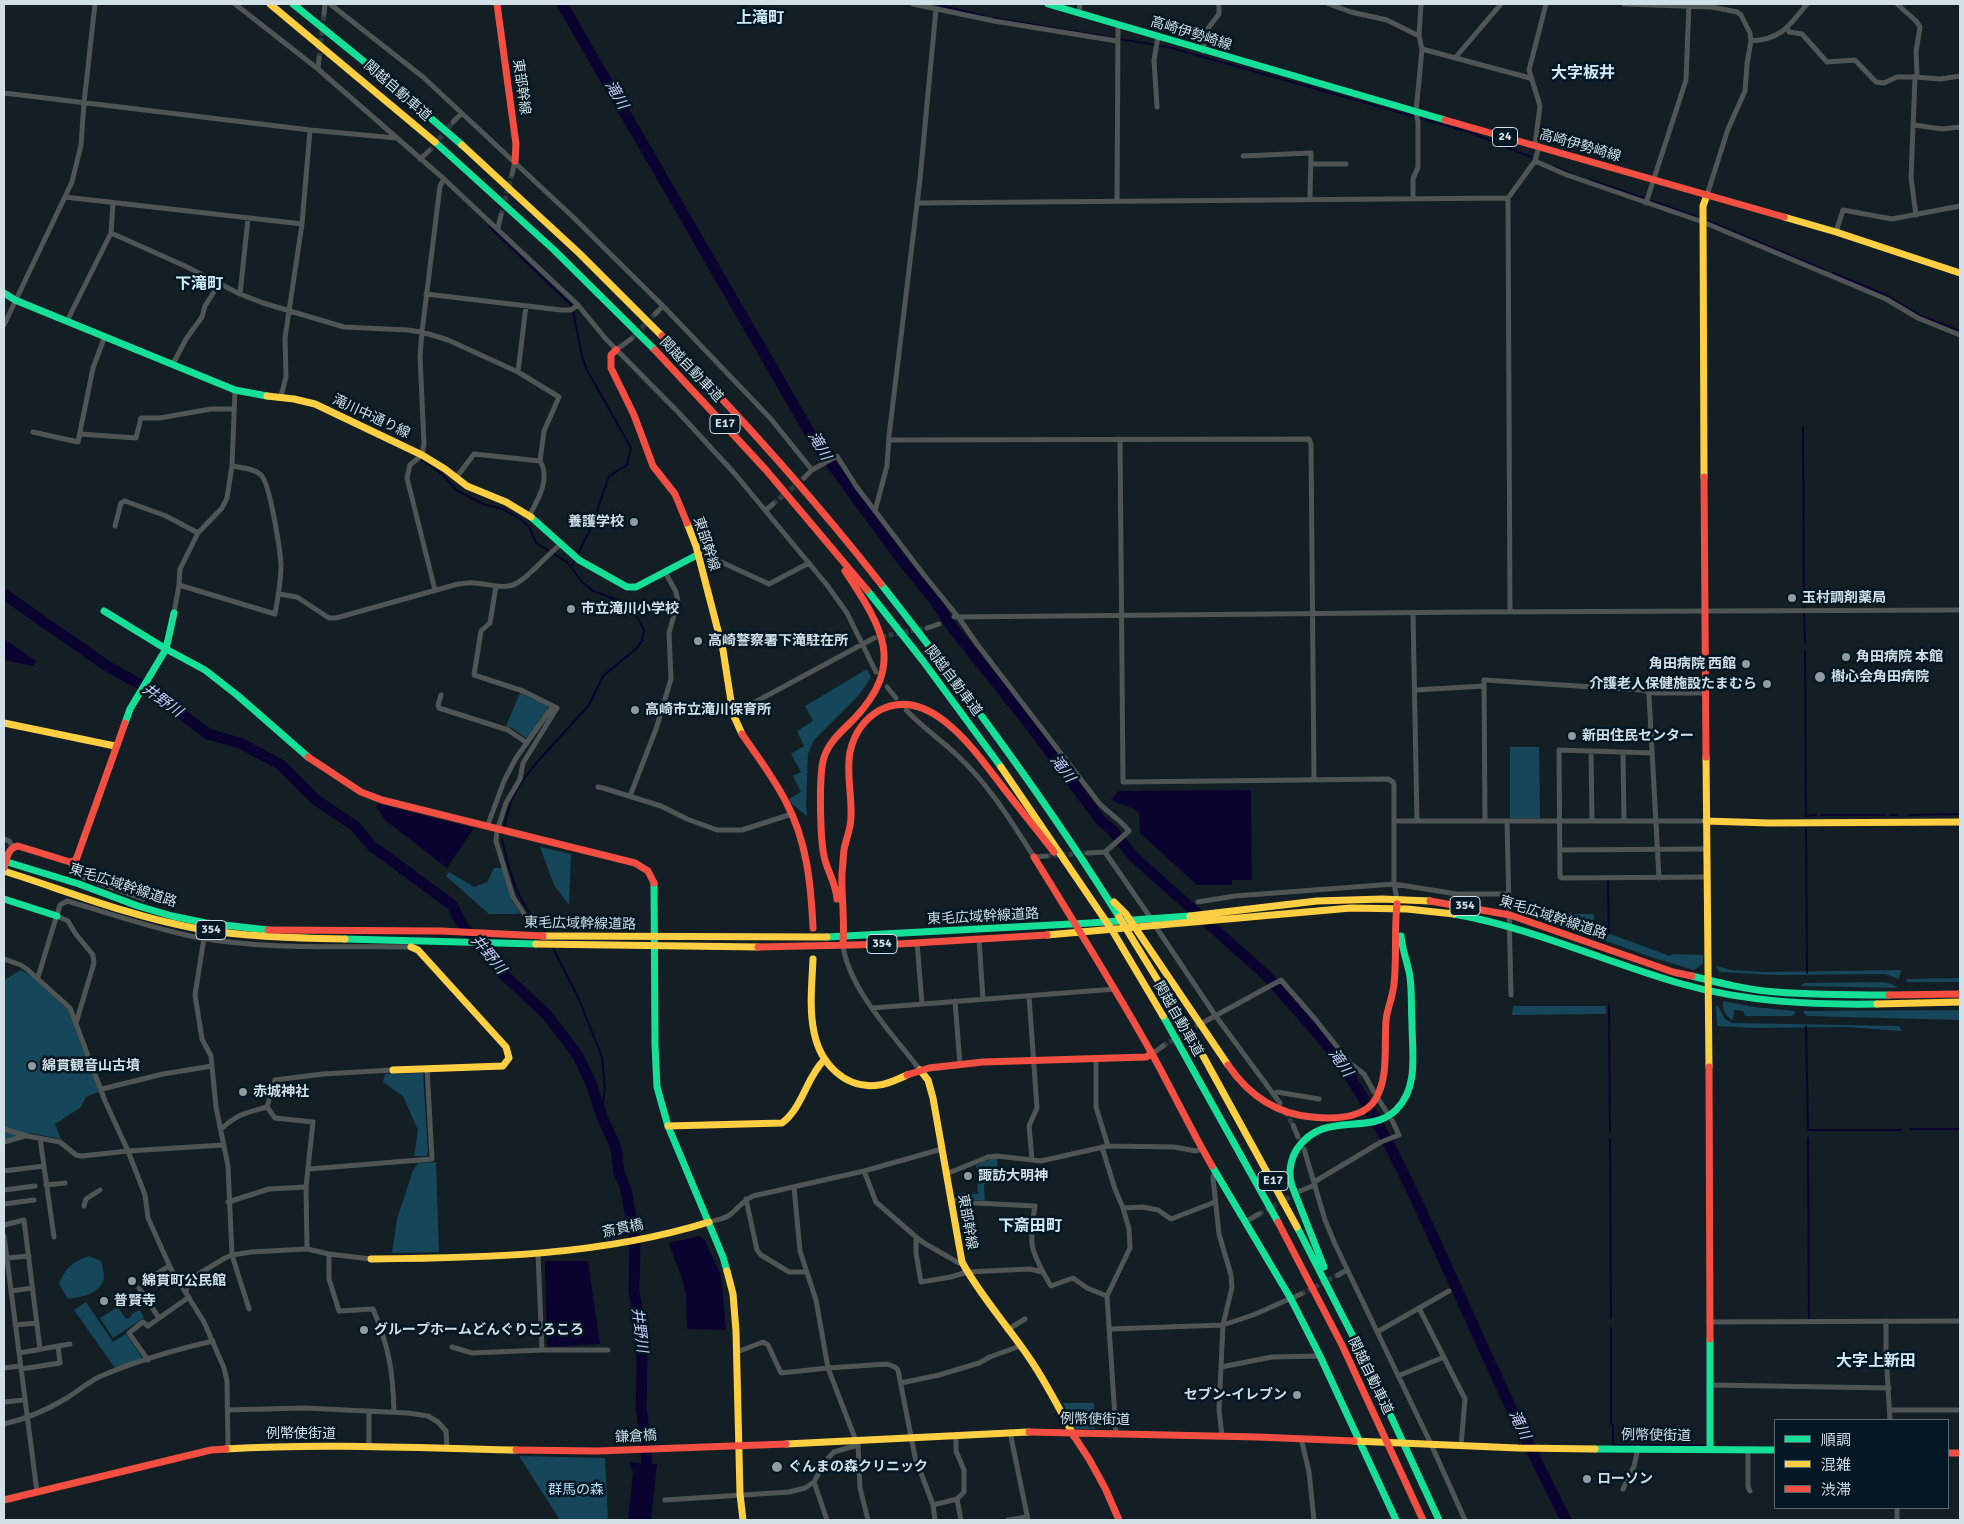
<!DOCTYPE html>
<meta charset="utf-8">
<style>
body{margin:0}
#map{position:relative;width:1964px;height:1524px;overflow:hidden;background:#131f24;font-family:Signika,"Noto Sans JP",sans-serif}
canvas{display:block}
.frame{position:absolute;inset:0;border:5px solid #d1dfe6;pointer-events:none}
.legend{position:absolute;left:1774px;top:1419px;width:175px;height:90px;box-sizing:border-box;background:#031823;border:1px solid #556871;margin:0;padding:6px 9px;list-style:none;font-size:15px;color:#d1dfe6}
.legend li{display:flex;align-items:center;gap:10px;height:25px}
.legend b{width:25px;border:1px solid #556871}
</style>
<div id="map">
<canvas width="1964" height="1524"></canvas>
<div class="frame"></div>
<ul class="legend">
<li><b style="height:6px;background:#16e098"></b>順調</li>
<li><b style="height:6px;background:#ffcf43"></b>混雑</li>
<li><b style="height:6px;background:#f24e42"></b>渋滞</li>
</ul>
</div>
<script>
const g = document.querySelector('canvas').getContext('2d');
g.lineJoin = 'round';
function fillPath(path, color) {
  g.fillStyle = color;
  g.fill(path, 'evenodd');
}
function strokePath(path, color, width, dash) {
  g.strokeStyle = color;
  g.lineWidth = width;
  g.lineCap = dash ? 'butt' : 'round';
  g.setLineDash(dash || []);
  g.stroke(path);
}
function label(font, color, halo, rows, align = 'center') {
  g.font = font + ' Signika,"Noto Sans JP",sans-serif';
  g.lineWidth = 5;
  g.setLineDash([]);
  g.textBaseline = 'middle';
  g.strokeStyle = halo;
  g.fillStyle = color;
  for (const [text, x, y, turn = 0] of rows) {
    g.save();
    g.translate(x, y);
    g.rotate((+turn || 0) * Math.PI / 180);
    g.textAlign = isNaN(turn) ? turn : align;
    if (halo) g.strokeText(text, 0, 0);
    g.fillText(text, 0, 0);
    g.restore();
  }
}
const green = new Path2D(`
 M867,669L871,677L859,695L814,740L808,754L806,805L807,816L792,804L789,799L801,792L793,776L801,772L791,754L804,746L797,731L813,721L805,706Z
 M520,693L548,706L546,714L529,737L526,738L512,728L506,726Z
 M1510,747H1539L1540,818H1510Z
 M540,847L571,854L569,905L554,885Z
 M494,868H503L512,901L520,913L519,914H489L446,876L449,872L474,887L487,882Z
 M1511,896L1563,914H1594V928L1670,956L1672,954L1703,955V964L1694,970L1654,958L1527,913L1524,909L1512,904L1555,917L1557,915L1512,900Z
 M1716,966L1731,970L1762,972L1901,970L1899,979L1885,974L1776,975L1719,972Z
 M21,970L36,979L68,1010L99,1092L86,1097L80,1108L55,1124L61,1139L30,1133L4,1141V980Z
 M1960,978V982H1906L1907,979Z
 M1883,982L1892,984L1898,988L1800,986L1805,983Z
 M1723,1001L1754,1007L1795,1011V1013L1792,1016H1745L1743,1011L1734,1010L1733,1020C1726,1017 1722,1009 1723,1001Z
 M1513,1006H1606V1014L1512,1015Z
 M1716,1006H1718L1725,1019L1732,1023L1899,1026L1902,1031L1846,1027L1755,1028L1717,1026Z
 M1960,1010V1020L1807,1016L1803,1013L1804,1011Z
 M423,1073L428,1153L427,1156H414L418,1130L403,1096L383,1082L385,1074Z
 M991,1159H997L998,1183L984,1184L985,1201L958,1198L957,1193L978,1194L976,1165Z
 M436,1162L439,1252L392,1253L397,1219L413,1170L418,1163Z
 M89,1256L101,1261C102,1266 104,1272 104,1277C102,1294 81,1297 68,1299L59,1284C67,1266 71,1263 89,1256Z
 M86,1302L113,1342L126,1334L143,1359L115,1368L74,1310Z
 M118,1307L126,1319L130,1318L133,1313L140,1310L144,1318L113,1338L100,1318Z
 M1063,1403H1094L1095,1429H1075Z
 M519,1456L605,1458L608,1520H560Z`);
const water = new Path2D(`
 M4,639L36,661L33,666L4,660Z
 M1251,790L1252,880H1232V885H1197L1140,833L1139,813C1131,805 1121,807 1111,799L1119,791Z
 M379,804L474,828L447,868L385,820L376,806Z
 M700,1236L704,1239L721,1275L726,1330L687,1329L686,1296L683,1282L669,1243Z
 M547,1261H588L600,1344L549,1347L547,1344L545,1263Z
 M629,1462L657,1464L651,1520H628L633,1472Z`);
const stream = new Path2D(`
 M935,4L984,16
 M993,18L1168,47L1469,132L1531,157
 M1553,166L1571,174
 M1590,180L1643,198
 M1652,201L1697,217
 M1708,221L1825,270
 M490,227L572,306L582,356L587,370L631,448L627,465L609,476L591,528L572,565
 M1833,273L1886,295L1921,316L1960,331
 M1803,427L1804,609
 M421,459L442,474L456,490L483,504L503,509L523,521L530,528L536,543L567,562L582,582L593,591L620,601L633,610L644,630L642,641L637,648L603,676L589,705L538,761L520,784L511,801L504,826
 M1804,614L1805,643
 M1805,651L1806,814V816L1816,815
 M1821,815H1885
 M1890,815H1897
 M1908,815L1960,814
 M1806,828L1807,973
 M502,839C510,875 518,905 545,932
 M1608,881L1609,933
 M553,948L578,997L602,1057L605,1088L601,1114
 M1609,1005L1610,1131
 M1806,1027L1808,1130H1901
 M1910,1129H1960
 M1808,1138L1809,1319
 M1610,1139L1611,1318
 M1611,1328V1423L1613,1426V1445H1704`);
const river = new Path2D(`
 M562,4L814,440L901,559L933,598L952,627L1027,721L1101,821L1112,830L1134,857L1267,976C1295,1008 1325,1039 1349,1075C1394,1145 1426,1222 1461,1298C1494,1373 1529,1447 1566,1520
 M4,594L107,666L147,688L208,734L240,743L281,765L316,800L355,826L372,846L452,905L463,926L502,973L546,1014L564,1037L578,1056L591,1083L601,1114L616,1148L619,1173L626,1189L635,1242L634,1292L639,1321L642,1359L641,1406L646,1448L647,1478`);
const streetTunnel = new Path2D(`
 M319,58L324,14
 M429,151L453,122
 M501,215L512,174
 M631,339L655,314
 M773,504L804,478
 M874,638L927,628
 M1046,856L1088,853
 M1163,1046L1202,1023
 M1285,1112L1293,1125
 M1259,1214L1297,1193
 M1301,1294L1338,1275`);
const street = new Path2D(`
 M235,4L318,69L444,179L578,305L605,338L679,413L735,474L827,585L847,613L876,672
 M330,4L423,77L572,216L663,306L771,419L812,470
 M913,4L994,21L1117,41
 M1329,4L1351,12L1387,20L1419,36
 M1624,4L1712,7L1737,12L1741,15L1750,33L1751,41L1747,64L1745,91L1728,129L1707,195
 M1897,4L1916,21L1920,27L1916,52L1917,74L1915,77L1911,178L1916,215
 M1079,12L1080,4
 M324,14L325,4
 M1787,28L1789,32L1802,34L1827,62L1855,60L1876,82L1884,83L1897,77H1915L1940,79L1960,76
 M1751,41C1782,39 1789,26 1807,4
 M1422,49L1530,78
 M1203,51L1206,31L1219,14V4
 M1455,58L1501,4
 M318,69L319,58
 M4,93L310,130L396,138
 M1157,107L1154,60L1158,37
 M453,122L461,114
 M1914,125L1942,129L1960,127
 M1535,145L1540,106L1529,70L1546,4
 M1243,156L1311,153L1310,199
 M420,159L429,151
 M1535,161L1567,175L1703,222L1886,299L1918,318L1960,335
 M1312,164H1346
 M512,174L515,161
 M65,197L302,224
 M1413,198V179L1418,167V122L1416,112L1422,49L1419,36L1421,4
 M1117,201L1118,25
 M917,203L1508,198
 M1646,203L1686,80L1689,4
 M498,228L501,215
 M1836,232L1843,210L1892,219L1960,206
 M111,233L185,266L240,294L263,303L344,327L407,330L422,332L448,340L518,372L559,397L544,431L540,461
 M240,294L248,219
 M426,294L561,310H571L578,305
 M655,314L663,306
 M67,321L111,233L113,203
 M4,325L72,182L81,145L84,103L95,4
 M616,350L631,339
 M173,364L186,339L202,317L205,306L219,284
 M518,372L526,306
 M281,396L286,377L285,338L302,224L310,130
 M33,432L78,442L93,368L105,336
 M80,434L136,438L141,418H160L211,409H234
 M1120,439L1123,782L1388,779L1393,782L1394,785V884L1397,899
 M889,440L1309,439L1311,444L1314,780
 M456,478L474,454L540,461C551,478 538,500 529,516
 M804,478L812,470L837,456L856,486L924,575L959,618L977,644L1099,803C1108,813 1121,820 1129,831L1105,852L1088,853
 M766,510L773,504
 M875,511L887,466L889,436L920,179L936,9
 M115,526L121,503L125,501L166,516L198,533
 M699,554L706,555L769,584L809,563
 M179,585L275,614C278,598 281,581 281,564C280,550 270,483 261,475C254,468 241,468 232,466
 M496,586L490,623L481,631L474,675L523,691L557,708L523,763L520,779L506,803L497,831L496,841L513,897L532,926
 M435,590L407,478L410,465L422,455L424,444L420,356L422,332L440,186L444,179
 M279,594L297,597L329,618H336L458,584C463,584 468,582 474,583C485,583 496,588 509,586C524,584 546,555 560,545
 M1510,612L1508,198L1535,161L1539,146
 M174,613L179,585L180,569L198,533L222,508L227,498L232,466L235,390
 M1413,614L1417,821
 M954,617L1474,612L1960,610
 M927,628L939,624
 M887,687L896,698
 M1415,690L1484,686
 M1650,691L1649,696L1659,878
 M441,695L438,705L439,708L508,730L527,743
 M906,710C922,727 941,740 958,756C989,785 1011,821 1034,857L1046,856
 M733,714L874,638
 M1591,751L1592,821
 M1623,752L1624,821
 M1652,753L1559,750L1560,877L1562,878L1707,877
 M598,787L603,788L661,806L687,819L717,830H742L792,814
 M630,796L656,729L671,679L669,633L678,601L676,592L665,572
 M1394,821H1706
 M1485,821L1484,680L1641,690L1655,693H1705
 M1507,821L1511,995
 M487,827L504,781L516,758L553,706
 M4,839L9,841L13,847
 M1560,850L1706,849
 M1105,852L1150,917
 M70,862L76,873L82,877L143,899
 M1198,902L1235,896L1394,884L1457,894H1509
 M57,916L68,921L75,933L93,955L94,963L76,1023
 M1156,927L1215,1015L1280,1103
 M204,938L195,995L202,1039L211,1056L216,1107L228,1166L232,1255L249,1309
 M979,939L983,999
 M917,942L922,1004
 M843,946C850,991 893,1034 920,1070
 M4,959L21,965L28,970L70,1008L105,1101L128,1151L145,1195L148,1218L171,1269L204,1322L224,1368L227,1381L228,1448
 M38,977L60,905L67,901C109,913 151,928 195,937C265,950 339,946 411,947
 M1029,996L1037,1108L1029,1126L1032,1159
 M955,1001L960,1065
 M872,1008L1115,989
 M1204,1022L1281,980L1315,1019L1350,1063L1364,1074L1374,1092
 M1152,1054L1163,1046
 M1096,1058V1107L1108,1146
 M102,1089L163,1074L212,1066
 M1274,1094L1277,1092L1319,1099
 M1379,1100L1386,1111
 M267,1107L275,1080L323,1074L393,1070
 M1293,1125L1298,1137
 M4,1129L27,1136L60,1142L76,1155L82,1156L128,1151L223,1145
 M221,1129C238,1114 245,1113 267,1107L275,1118L313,1122L306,1187L307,1249
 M40,1138L54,1237
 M4,1142L25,1136
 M1102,1147L1115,1189L1123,1208L1129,1229L1130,1248L1107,1296L1116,1433
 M1304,1149L1325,1220L1335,1244L1431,1444L1465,1520
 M309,1169L432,1159L427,1068
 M1215,1170L1213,1178L1219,1234L1231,1275L1232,1287L1223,1325L1219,1410L1222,1436
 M4,1171L44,1166
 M864,1171L876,1202L916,1237V1253L921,1282L951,1277L967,1272L1030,1269L1042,1272
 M946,1174L988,1157L997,1156L1041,1161L1108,1146L1174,1147L1196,1151L1202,1149
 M1314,1182L1381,1142L1399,1135L1392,1120
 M46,1185L65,1183
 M794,1187L800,1251L816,1300L828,1368L856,1441
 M4,1190L35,1186
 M1300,1191L1315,1185
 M746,1199L757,1250L761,1255L789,1272H806
 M950,1200L975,1203L1035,1206C1033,1217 1031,1230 1032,1242C1032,1253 1045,1276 1051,1286L1073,1278L1087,1288L1107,1296
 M228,1202L269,1189L306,1187
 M4,1204L34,1200
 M84,1206L86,1199L100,1190
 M1123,1208L1143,1207L1158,1210L1171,1219L1215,1202
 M709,1222C716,1220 725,1219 731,1214C739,1207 744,1200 753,1196L864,1171L942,1149
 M1245,1222L1259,1214
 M4,1225L24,1220L40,1349
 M4,1236L37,1492
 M916,1237L924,1243L959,1263L962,1262
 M329,1254V1279L339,1311L373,1309C389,1347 393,1371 394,1412
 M538,1254L542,1350
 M7,1258L29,1256
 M155,1275L169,1266
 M1338,1275L1347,1270
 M139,1288L159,1318
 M11,1291L33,1288
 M186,1292L188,1283L192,1278L225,1258L232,1255L251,1252L307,1249L329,1254L371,1259
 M1419,1308L1465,1399L1461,1446
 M1886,1321V1354L1890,1420
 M1709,1322L1960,1321
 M15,1325L37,1323
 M1111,1329L1223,1325L1253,1315L1301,1294
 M1007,1330L1025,1319
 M1377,1332L1449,1291
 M452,1347L472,1353L542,1350H608
 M737,1352L763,1342L768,1345L781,1373L828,1368L887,1364L895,1367L898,1370L915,1457L933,1505L935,1520
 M19,1353L70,1344
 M148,1360L129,1333L143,1322L148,1326L189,1297
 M1221,1367L1272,1357L1320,1356
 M4,1368L20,1366
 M21,1369L60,1363L58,1346
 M1398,1376L1444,1357
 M901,1383L939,1375L979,1363L990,1357L1020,1346
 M1709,1385L1889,1388
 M4,1402L24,1400
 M228,1410L304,1408L408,1413L428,1416L438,1422L446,1431L447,1448
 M1890,1410H1960
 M4,1424C26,1419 47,1410 67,1398C78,1391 87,1383 99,1377C135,1361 174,1350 213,1341
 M1010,1432L1028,1520
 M1301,1438L1309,1472L1314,1520
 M858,1442L860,1488L868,1520
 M369,1447V1412
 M1748,1450V1487L1750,1491
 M814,1482L827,1520
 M1623,1489L1634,1466L1638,1448
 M957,1499L961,1520
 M665,1500L789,1492L805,1488L814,1482L825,1461L834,1452L858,1445
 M933,1505L957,1499L964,1492V1470L956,1451V1435
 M1897,1508V1520
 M1008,1520L1027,1517`);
const fast = new Path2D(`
 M293,4L377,72L462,145
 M1048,4L1445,120
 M435,142L553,249L655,350
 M4,293L15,300L235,390L267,396
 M531,517L579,560L627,587H636L699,554
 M881,584C965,691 1047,801 1119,917
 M867,590L923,661L1001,767
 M104,611L166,649L205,670L237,695L308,757
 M125,723L130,709L166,649L174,613
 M4,861L79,884L138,906L172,916L206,923L268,930
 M654,883L655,1045L657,1087L668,1126L723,1257L727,1271
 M4,899L57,916
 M1454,914C1533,928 1605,962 1682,984C1746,1002 1812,1005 1877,1004
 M827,937L1090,923L1190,916
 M345,939L536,944
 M1692,976C1720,983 1748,990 1776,992C1814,995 1851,995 1889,995
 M1163,1016L1278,1222
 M1212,1166L1291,1299L1320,1356L1396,1520
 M1297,1227L1364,1358L1439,1520
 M1324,1267L1292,1186C1288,1174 1290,1160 1297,1149C1324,1109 1368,1137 1396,1110C1419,1088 1412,1052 1412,1023C1411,1008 1412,992 1410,977C1408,963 1402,950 1401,936
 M1710,1339V1449
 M1595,1449L1775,1450`);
const slow = new Path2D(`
 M270,4L435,142
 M462,145L579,253L662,336
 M1784,217L1836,232L1960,273
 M267,396L294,399L315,404L422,455L445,469L467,486L506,502L531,517
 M1704,477L1703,206L1707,195
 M687,523L696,546L723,650L733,714L742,734
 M4,723L115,746
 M1706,757L1709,1067
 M1001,767L1112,930L1163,1016
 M1706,821L1769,823L1960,822
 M4,871C67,891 129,916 194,928C244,937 295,938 345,939
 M1114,902L1126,914L1228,1065
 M1190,916L1317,901L1382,899L1430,901
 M1119,917L1196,1043L1297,1227
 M1047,935L1351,908L1407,909L1454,914
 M543,936L827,937
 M536,944L758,947
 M813,959C812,983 809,1008 814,1032C820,1063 845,1090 879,1085C889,1084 898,1079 907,1075
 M1877,1004L1960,1002
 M393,1070L503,1066L509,1058L506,1047L418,950L411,947
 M920,1070L928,1080L933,1098L962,1262C981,1297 1008,1326 1030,1359C1047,1384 1060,1410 1074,1436
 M668,1126L782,1123C803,1107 806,1078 824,1060
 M371,1259C484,1258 600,1256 709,1222
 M727,1271L733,1294L736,1331L740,1494L743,1520
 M1354,1441L1518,1448L1595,1449
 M786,1444L1029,1432
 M226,1449C322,1443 420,1448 516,1450`);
const jam = new Path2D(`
 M497,4L516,144L515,161
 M1445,120L1784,217
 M662,336C739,415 813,497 881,584
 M616,350L611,355V368L634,415L653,466L675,494L687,523
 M655,350L766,470L867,590
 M1704,477L1706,757
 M742,734C757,756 774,778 786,802C807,841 811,885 813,928
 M308,757L361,792L382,800L635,863L648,871L654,883
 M1034,857C1074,922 1114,986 1151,1052C1172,1090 1190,1128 1212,1166
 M4,868C7,859 7,848 18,846L70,862L76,860L125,723
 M837,899C836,883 827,871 824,856C820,836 819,780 823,761C827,743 842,731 854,719C907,663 881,626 845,571
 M1430,901L1510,915L1673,972L1692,976
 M268,930L441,931L543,936
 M843,941C845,918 841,895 842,873C843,865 843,857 844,850C846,838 851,829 851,817C852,795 846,773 850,752C854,734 864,719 880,710C931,684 977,754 1002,786C1019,808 1037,830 1054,852
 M758,947L898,944L1047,935
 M1889,995L1960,994
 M1228,1065C1248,1094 1276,1114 1312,1117C1332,1119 1363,1119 1375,1100C1389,1078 1384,1046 1386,1021C1387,1008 1393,997 1394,984C1397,957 1394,931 1397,904
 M1709,1067L1710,1339
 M907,1075L929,1068L983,1062L1146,1057L1152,1054
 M1278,1222L1342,1345L1423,1520
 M1029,1432L1258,1437L1354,1441
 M1074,1436L1089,1459L1105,1488L1119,1520
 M516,1450L597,1451L786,1444
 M1948,1453H1960
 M4,1500L211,1450L226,1449`);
const markers = [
 [634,522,5,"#8e9ca2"],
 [1792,598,5,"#8e9ca2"],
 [571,609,5,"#8e9ca2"],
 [698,641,5,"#8e9ca2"],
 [1846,657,5,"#8e9ca2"],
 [1746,664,5,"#8e9ca2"],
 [1820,677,6,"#8e9ca2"],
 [1767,684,5,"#8e9ca2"],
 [635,710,5,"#8e9ca2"],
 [1572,736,5,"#8e9ca2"],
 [32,1066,5,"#8e9ca2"],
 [243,1092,5,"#8e9ca2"],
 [968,1176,5,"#8e9ca2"],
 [132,1281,5,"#8e9ca2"],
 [104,1301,5,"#8e9ca2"],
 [364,1330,5,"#8e9ca2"],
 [1297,1395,5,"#8e9ca2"],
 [777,1467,6,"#8e9ca2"],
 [1587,1479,5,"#8e9ca2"]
];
const shields = [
 [1505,137,25],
 [725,424,30],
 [1465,906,30],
 [211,930,30],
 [882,944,30],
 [1273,1181,30]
];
const shieldNames = [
 ["24",1505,137],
 ["E17",725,424],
 ["354",1465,906],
 ["354",211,930],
 ["354",882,944],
 ["E17",1273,1181]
];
const streetNames = [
 ["高崎伊勢崎線",1191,34,17],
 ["東部幹線",521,87,82],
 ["関越自動車道",397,91,41],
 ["高崎伊勢崎線",1580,146,16],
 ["関越自動車道",691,370,46],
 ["滝川中通り線",371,417,25],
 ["東部幹線",706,544,72],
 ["関越自動車道",953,681,53],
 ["東毛広域幹線道路",123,886,18],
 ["東毛広域幹線道路",983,917,-3],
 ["東毛広域幹線道路",1553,918,18],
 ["東毛広域幹線道路",580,924,1],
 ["関越自動車道",1178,1019,60],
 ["東部幹線",967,1222,80],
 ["斎貫橋",623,1229,-12],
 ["関越自動車道",1370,1376,64],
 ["例幣使街道",1095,1420,1],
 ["例幣使街道",301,1434],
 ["例幣使街道",1656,1436,1],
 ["鎌倉橋",636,1437,-3]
];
const poiNames = [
 ["養護学校",624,522,"right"],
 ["玉村調剤薬局",1802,598],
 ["市立滝川小学校",581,609],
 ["高崎警察署下滝駐在所",708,641],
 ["角田病院 本館",1856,657],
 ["角田病院 西館",1736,664,"right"],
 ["樹心会角田病院",1831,677],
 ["介護老人保健施設たまむら",1757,684,"right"],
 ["高崎市立滝川保育所",645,710],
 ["新田住民センター",1582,736],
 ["綿貫観音山古墳",42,1066],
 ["赤城神社",253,1092],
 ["諏訪大明神",978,1176],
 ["綿貫町公民館",142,1281],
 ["普賢寺",114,1301],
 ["グループホームどんぐりころころ",374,1330],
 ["セブン-イレブン",1287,1395,"right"],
 ["ぐんまの森クリニック",788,1467],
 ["ローソン",1597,1479]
];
const parkNames = [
 ["群馬の森",576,1490]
];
const waterNames = [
 ["滝川",616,95,60],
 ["滝川",819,446,60],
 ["井野川",162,701,36],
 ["滝川",1062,769,53],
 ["井野川",488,955,50],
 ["滝川",1340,1063,55],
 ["井野川",639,1330,83],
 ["滝川",1519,1425,64]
];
const quarterNames = [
 ["上滝町",760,19],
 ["大字板井",1583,74],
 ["下滝町",199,285],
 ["下斎田町",1030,1227],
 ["大字上新田",1876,1362]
];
fillPath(green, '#15465a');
fillPath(water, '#0b032f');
strokePath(stream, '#0b032f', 2);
strokePath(river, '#0b032f', 11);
strokePath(streetTunnel, '#303c41', 5, [5, 2.5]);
strokePath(street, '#4f5555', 5);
strokePath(fast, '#16e098', 7);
strokePath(slow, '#ffcf43', 7);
strokePath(jam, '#f24e42', 7);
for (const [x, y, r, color] of markers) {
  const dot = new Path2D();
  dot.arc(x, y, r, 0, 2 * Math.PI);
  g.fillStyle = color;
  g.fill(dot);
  strokePath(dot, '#031823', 2);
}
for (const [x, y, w] of shields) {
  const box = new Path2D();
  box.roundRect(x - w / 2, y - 9.5, w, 19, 4);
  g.fillStyle = '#031823';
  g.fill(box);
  strokePath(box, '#d1dfe6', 1);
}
label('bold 12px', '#d1dfe6', null, shieldNames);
label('14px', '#d1dfe6', '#031823', streetNames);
label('bold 14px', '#d1dfe6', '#031823', poiNames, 'left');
label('14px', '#b3e2fb', '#031823', parkNames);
label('italic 15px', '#c9cbf6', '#031823', waterNames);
label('bold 16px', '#cee9f7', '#031823', quarterNames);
</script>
